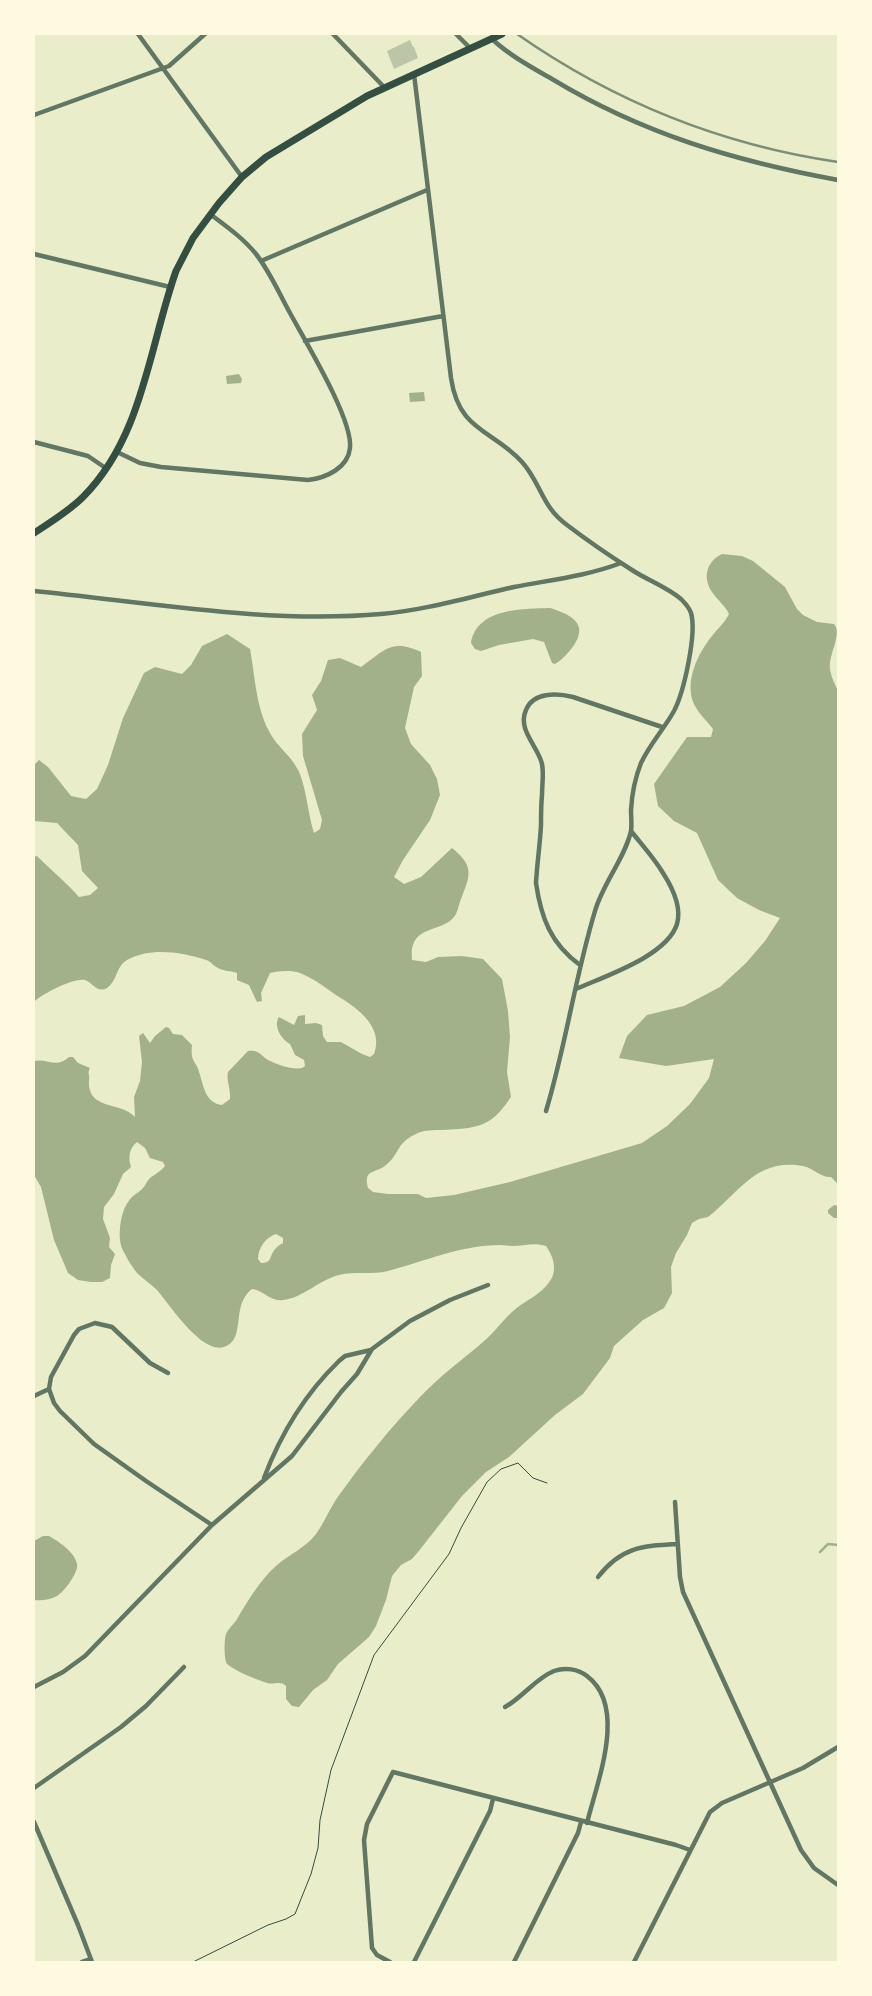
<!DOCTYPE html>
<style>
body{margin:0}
#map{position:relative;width:872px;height:1996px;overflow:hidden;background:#e9edc9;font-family:"Fira Sans",sans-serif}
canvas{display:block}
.frame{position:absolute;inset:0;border:35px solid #fefae0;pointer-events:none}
</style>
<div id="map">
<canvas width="872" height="1996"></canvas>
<div class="frame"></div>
</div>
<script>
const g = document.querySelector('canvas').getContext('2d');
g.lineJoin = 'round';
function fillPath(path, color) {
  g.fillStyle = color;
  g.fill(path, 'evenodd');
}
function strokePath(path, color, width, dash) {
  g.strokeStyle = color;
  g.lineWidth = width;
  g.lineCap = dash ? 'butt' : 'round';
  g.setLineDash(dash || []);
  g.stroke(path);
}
const water = new Path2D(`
 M239,374L242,379L241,383L227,384L226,376Z
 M424,392L425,401L410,402L409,393Z
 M722,554L742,556L753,561L785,587L797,609L803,615L817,622L834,624C843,634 828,654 830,669C831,677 835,684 838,691V1184L831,1177C821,1178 813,1168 803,1166C756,1158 740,1192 708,1217L699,1219L692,1223L687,1235L676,1253L671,1267L672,1293L664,1308L643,1320L614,1346L610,1358L583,1394L555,1415L509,1457L486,1472L462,1496L418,1552L412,1559L401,1565L392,1576L386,1600L376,1626L369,1637L338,1664L327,1680L313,1690L299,1707L292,1706L286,1699V1686C280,1680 275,1685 267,1683C255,1679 237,1672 227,1664C224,1659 224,1640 226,1634C228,1629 234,1624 237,1619C249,1599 260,1580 277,1565C290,1554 305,1548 316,1534C324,1523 329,1510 337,1498C362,1463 390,1428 421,1396C440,1376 462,1360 483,1342C494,1333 502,1321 512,1312C525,1300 540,1296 550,1281C558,1270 553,1256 546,1246C534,1242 524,1246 512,1246C508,1246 504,1245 500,1245C462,1245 425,1261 388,1271C372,1275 355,1271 339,1275C319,1280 303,1298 283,1300C270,1302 264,1290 252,1289C230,1306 247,1339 224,1347C201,1354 170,1305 157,1290C151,1284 143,1279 137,1273C132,1267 128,1260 125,1254C120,1247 119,1237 120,1228C121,1217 124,1205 132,1197C135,1194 138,1193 141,1190C145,1187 146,1182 150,1178C155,1174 161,1171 165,1166L163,1162L150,1158L145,1148L137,1142C129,1148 128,1158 131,1167L123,1174L114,1194L104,1207L103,1219L110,1238L109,1247L115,1254L111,1265L110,1278L102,1282H91L78,1280L68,1273L54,1240L41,1187L34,1175V1061C48,1058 56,1069 69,1057H73L78,1063L90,1068C87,1073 90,1075 89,1080C87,1111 121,1101 135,1117L134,1097L140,1081L142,1062L139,1036L143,1033L150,1043L155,1036L166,1027L169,1028L173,1034L182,1035L192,1045C190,1064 197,1060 200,1075C204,1088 206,1103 222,1105L230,1099C231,1089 226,1081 228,1072L248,1051C259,1049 261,1056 270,1061C278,1065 293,1070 302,1068L305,1066L304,1060L295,1055L290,1044C281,1039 273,1026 279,1017L294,1025L298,1016L305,1015V1024L316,1023L322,1025L323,1036L327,1042H341L362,1054L370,1057L374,1054C384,1028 359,1009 339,997C327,989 315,979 300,973C292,970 278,971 270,973L261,993L262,1001L257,1002L249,985L237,980V973C231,971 223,971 218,968C213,966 211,961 206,960C181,952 151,947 127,960C115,967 117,984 105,989C96,992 92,982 85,980C74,977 40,995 34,1002V857L37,856C51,870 66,882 79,897L90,895L98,888L82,871L78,845L57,823L34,821V765L39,760L48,767L71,796L86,799L97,789L108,765L123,718L144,673L155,667L182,674L191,665L202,646L227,634L250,649C255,676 256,707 269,731C278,749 292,755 300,774C307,793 308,814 314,833L320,829L322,820L303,756L302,734L317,710L312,695L321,681L328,660L340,658L361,667C384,651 391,638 421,652L422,676L414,687L405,728L411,744L430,765L437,779L440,795L430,820L403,860L394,877L404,884L421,877L452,848C474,866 471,874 461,899C458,906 458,915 451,920C440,930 418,928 413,945C411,949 412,956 412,960L426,962L438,957L462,956L483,959L502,979L508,1011L510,1037L507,1072L511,1097C490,1129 476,1128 441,1130C434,1130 425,1130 418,1133C395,1143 401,1153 386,1165C376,1174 363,1168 368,1188L373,1192L388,1194H418L426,1198L454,1195L510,1182L642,1143L667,1126L690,1104L709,1078L714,1059L666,1066L619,1058L627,1036L647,1015L684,1006L720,987L746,963L765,941L780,918L759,910L737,898L718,880L697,833L674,821L658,806L654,784L687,737H711L713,729C707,721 698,713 694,704C684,682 698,653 712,636C718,628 724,624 729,614C725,605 717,600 712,592C702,577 707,561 722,554ZM276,1234L283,1238V1243C279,1245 275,1248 273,1252C269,1259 271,1263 261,1263L258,1259C258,1248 266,1237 276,1234Z
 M550,608C572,615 590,624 572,648C567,654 562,660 555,664L552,663L544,642L533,639L499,645L481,651L475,649L471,643C477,608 522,609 550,608Z
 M834,1205L838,1206V1218H834L828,1213V1210Z
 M43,1536H49C58,1541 75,1552 77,1564C79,1572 64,1592 57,1596C49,1600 42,1601 34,1600V1541Z`);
const stream = new Path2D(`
 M820,1552L828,1544L838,1545`);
const building = new Path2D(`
 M410,40L413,47H414L418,58L394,69L387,51Z`);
const path = new Path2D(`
 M193,1962L268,1925L286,1919L295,1914L311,1874L318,1848L320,1820L331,1770L374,1655L449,1554L461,1528L487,1482L501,1469L518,1463L533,1478L547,1483`);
const minor = new Path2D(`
 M138,34L242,177
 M333,34L384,87
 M456,34L471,49
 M492,39C509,55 531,67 552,79C643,134 735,161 838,180
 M414,74L451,378C459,432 492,429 522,462C541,483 541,506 567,525C588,541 610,556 632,570C647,580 667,587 681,599C685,603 689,607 691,613C697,633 684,692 674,711C664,729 650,744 641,763C635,778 632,793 631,810C631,817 632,824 631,831C625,858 603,883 595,911C575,977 566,1045 546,1111
 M34,115L169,66L205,34
 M34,254L170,287
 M261,261L427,190
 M305,341L443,316
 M34,442L88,456L107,469
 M117,452L140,463L161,467L308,480C326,478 348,468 350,448C353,419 305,341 290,313C279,293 270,272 256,254C243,238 226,226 210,214
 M34,591C146,602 268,624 381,614C426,610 469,597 514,587C550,580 587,576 621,563
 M580,965C551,944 541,918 536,883C537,864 540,845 541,825C541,815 541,805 542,795C542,784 544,774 542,764C538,746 517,730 526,710C533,692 557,693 573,697L662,727
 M576,989C605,976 667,956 677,924C682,907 672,887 663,873C654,858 642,845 631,831
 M168,1373L150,1363L112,1327L95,1323L79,1329L74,1335L51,1377L49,1389L54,1403L60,1411L94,1444L146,1481L212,1525
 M34,1396L49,1389
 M264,1478C281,1433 305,1394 339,1361L345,1356L371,1350
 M675,1502L680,1577L683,1592L801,1850L814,1868L838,1885
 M598,1577C621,1547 642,1546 677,1544
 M34,1687L63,1672L85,1656L212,1525L292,1456L341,1392L357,1374L372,1349L410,1321L450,1300L488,1285
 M505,1707C523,1697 536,1678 554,1671C565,1667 578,1669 587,1676C628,1707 597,1782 587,1823
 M34,1788L121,1727L146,1706L184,1667
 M34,1822L78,1925L92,1962
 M82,1962L91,1959
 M390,1962L377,1955L372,1948L364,1840L367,1824L393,1772L676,1845L690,1850
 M414,1962L490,1811L493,1799
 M514,1962L578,1833L581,1822
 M634,1962L710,1812L722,1803L803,1768L838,1747`);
const secondary = new Path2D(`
 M34,533C51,522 69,511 83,497C143,437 149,347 176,271L193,238L219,203L242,177L266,157L367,96L502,34`);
const rail = new Path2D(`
 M517,34C613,101 722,145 838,162`);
fillPath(water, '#a3b18a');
strokePath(stream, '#a3b18a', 2.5);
fillPath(building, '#bcc5a7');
strokePath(path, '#344e41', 1);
strokePath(minor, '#617663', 4.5);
strokePath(secondary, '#344e41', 7);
strokePath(rail, '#7c8e77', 2.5);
</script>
